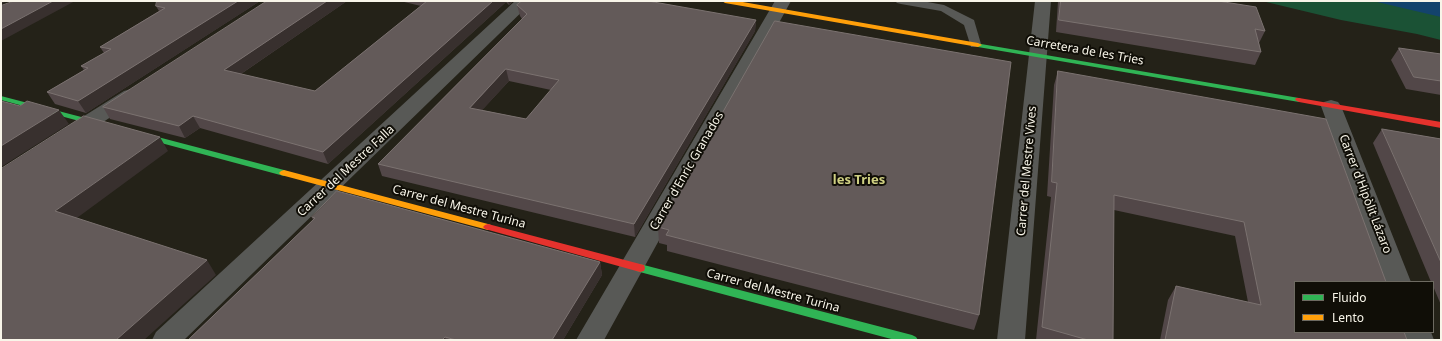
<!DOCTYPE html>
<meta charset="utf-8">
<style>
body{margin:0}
#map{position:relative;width:1442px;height:341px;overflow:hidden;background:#242218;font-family:"Noto Sans",sans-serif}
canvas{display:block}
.frame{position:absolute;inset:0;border:2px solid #f8f5e9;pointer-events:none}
.legend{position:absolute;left:1294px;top:281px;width:140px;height:52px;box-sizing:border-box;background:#100e07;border:1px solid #6d6a61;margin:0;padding:5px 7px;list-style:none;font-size:12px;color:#f8f5e9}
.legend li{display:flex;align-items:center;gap:8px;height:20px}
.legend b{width:20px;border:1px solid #6d6a61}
</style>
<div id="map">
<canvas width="1442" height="341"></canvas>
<div class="frame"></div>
<ul class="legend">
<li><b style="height:5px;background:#30b455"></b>Fluido</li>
<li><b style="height:5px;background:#ff9f0a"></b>Lento</li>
</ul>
</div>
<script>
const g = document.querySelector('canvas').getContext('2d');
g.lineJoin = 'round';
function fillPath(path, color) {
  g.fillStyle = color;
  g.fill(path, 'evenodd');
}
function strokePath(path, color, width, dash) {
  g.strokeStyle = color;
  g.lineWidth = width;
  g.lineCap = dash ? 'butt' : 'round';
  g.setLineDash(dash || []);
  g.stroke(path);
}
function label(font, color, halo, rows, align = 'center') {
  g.font = font + ' "Noto Sans",sans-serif';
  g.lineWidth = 4;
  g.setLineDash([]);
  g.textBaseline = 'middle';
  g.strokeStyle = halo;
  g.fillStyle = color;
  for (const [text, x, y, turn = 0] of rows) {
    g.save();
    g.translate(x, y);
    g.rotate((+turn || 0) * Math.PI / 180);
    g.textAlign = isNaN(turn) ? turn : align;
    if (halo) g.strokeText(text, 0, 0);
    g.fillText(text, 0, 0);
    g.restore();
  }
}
const green = new Path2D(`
 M1262,1H1441V40L1417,34L1341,20Z`);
const water = new Path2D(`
 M1373,1H1441V17Z`);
const lane = new Path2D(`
 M895,1H922L944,5L974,20L981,44L979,47H971L964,25L941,11L901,4L897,3Z`);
const street = new Path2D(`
 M515,1H533L184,340H152L156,332Z
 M775,1H791L604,340H576Z
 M1035,1H1051L1025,340H997Z
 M131,89L138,91L141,95L138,99L79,138L72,139L65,138L62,133L65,128L124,91Z
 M1331,100L1338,102L1341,106L1411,282H1385L1321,106L1324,102Z
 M1403,332H1431L1434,340H1406Z`);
const fast = new Path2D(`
 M975,43L1299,98L1303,100L1299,102L978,47L974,45Z
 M1,96L284,170L289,173L284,176L1,100Z
 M640,264L912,335L916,337L918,340H895L636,271L635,268L636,265Z`);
const slow = new Path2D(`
 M722,1H737L978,43L982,45L978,47L725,3Z
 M284,170L488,224L491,225L493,227L491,229L488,230L281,175L279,173L281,171Z`);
const jam = new Path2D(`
 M1296,98H1299L1441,122V128L1299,102L1295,100Z
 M488,224L640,264L644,265L645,268L644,271L640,272L485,229L483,227L485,225Z`);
const wall = new Path2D(`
 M157,1H260L86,113L55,104L47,92L84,70L81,66L104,53L100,47L159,11L156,6Z
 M267,1H347L241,74L315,91L421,6L400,1H513L509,5L506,2L328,164L200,128L185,138L110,119L103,107Z
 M1058,1H1218L1265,31L1259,43L1261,52L1255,65L1056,32Z
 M517,5L756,20L755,31L635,237L382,176L378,164L522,19L520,16ZM509,81L551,90L526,119L482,110Z
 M1399,48L1441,54V95L1406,89L1391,60Z
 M1058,71L1407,340H1160L1168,300L1176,286L1248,302L1235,236L1114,210L1113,340H1036L1051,197L1047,196L1054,85Z
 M1382,129L1441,139V305L1433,286V282H1431L1373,143Z
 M312,217L600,262L602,275L563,340H188L313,220Z
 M658,227L979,315L974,330L667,251V245L659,243Z`);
const shadedWall = new Path2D(`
 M1,1H6L1,4Z
 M53,1H75L1,41V29Z
 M238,1H260L86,113L78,101Z
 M327,1H347L229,82L224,70Z
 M493,1H506V2L328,164L323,152Z
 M508,1H513L509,5Z
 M756,20L755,31L635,237L634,224Z
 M506,69L509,81L473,120L470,108Z
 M59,110L69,124L1,167V146Z
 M193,116L200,128L185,138L179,126Z
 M160,137L168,151L66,226L55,211Z
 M207,260L216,275L144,340H116Z
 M600,262L602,275L563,340H552Z
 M445,337L446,340H442Z`);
const building = new Path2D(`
 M14,1H53L1,29V6Z
 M157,1H238L78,101L47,92L88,68L81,66L111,49L100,47L165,8L156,6Z
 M267,1H327L224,70L315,91L427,1H493L323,152L193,116L179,126L103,107Z
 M522,1H648L756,20L634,224L378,164L527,14L517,5ZM506,69L559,80L526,119L470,108Z
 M1061,1H1218L1256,7L1265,31L1255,29L1261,52L1059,20Z
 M775,21L1011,62L979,315L666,235L669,230L658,227Z
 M1399,48L1441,54V81L1414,77Z
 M1058,71L1326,119L1386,282H1295V332H1404L1407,340H1165L1176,286L1261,305L1244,222L1114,195L1113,340H1088L1042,327L1057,183L1052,182Z
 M1,101L20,106L27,101L59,110L1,146Z
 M84,116L160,137L55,211L207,260L116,340H1V169Z
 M1382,129L1441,139V262Z
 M337,191L600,262L552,340H456L445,337L442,340H188L315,218L312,217Z`);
const streetNames = [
 ["Carretera de les Tries",1085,51,10],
 ["Carrer del Mestre Falla",346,171,-43],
 ["Carrer d'Enric Granados",687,171,-60],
 ["Carrer del Mestre Vives",1027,171,-85],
 ["Carrer d'Hipòlit Lázaro",1365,194,69],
 ["Carrer del Mestre Turina",459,207,15],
 ["Carrer del Mestre Turina",773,291,15]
];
const neighbourhoodNames = [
 ["les Tries",859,180]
];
fillPath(green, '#1b5235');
fillPath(water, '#13436d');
fillPath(lane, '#585956');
fillPath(street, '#585956');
fillPath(fast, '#30b455');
fillPath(slow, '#ff9f0a');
fillPath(jam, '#e5322d');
fillPath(wall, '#524748');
fillPath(shadedWall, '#38302e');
fillPath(building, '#635a59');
strokePath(building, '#7b7270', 1);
label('12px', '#f8f5e9', '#100e07', streetNames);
label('bold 13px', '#cfd082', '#100e07', neighbourhoodNames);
</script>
